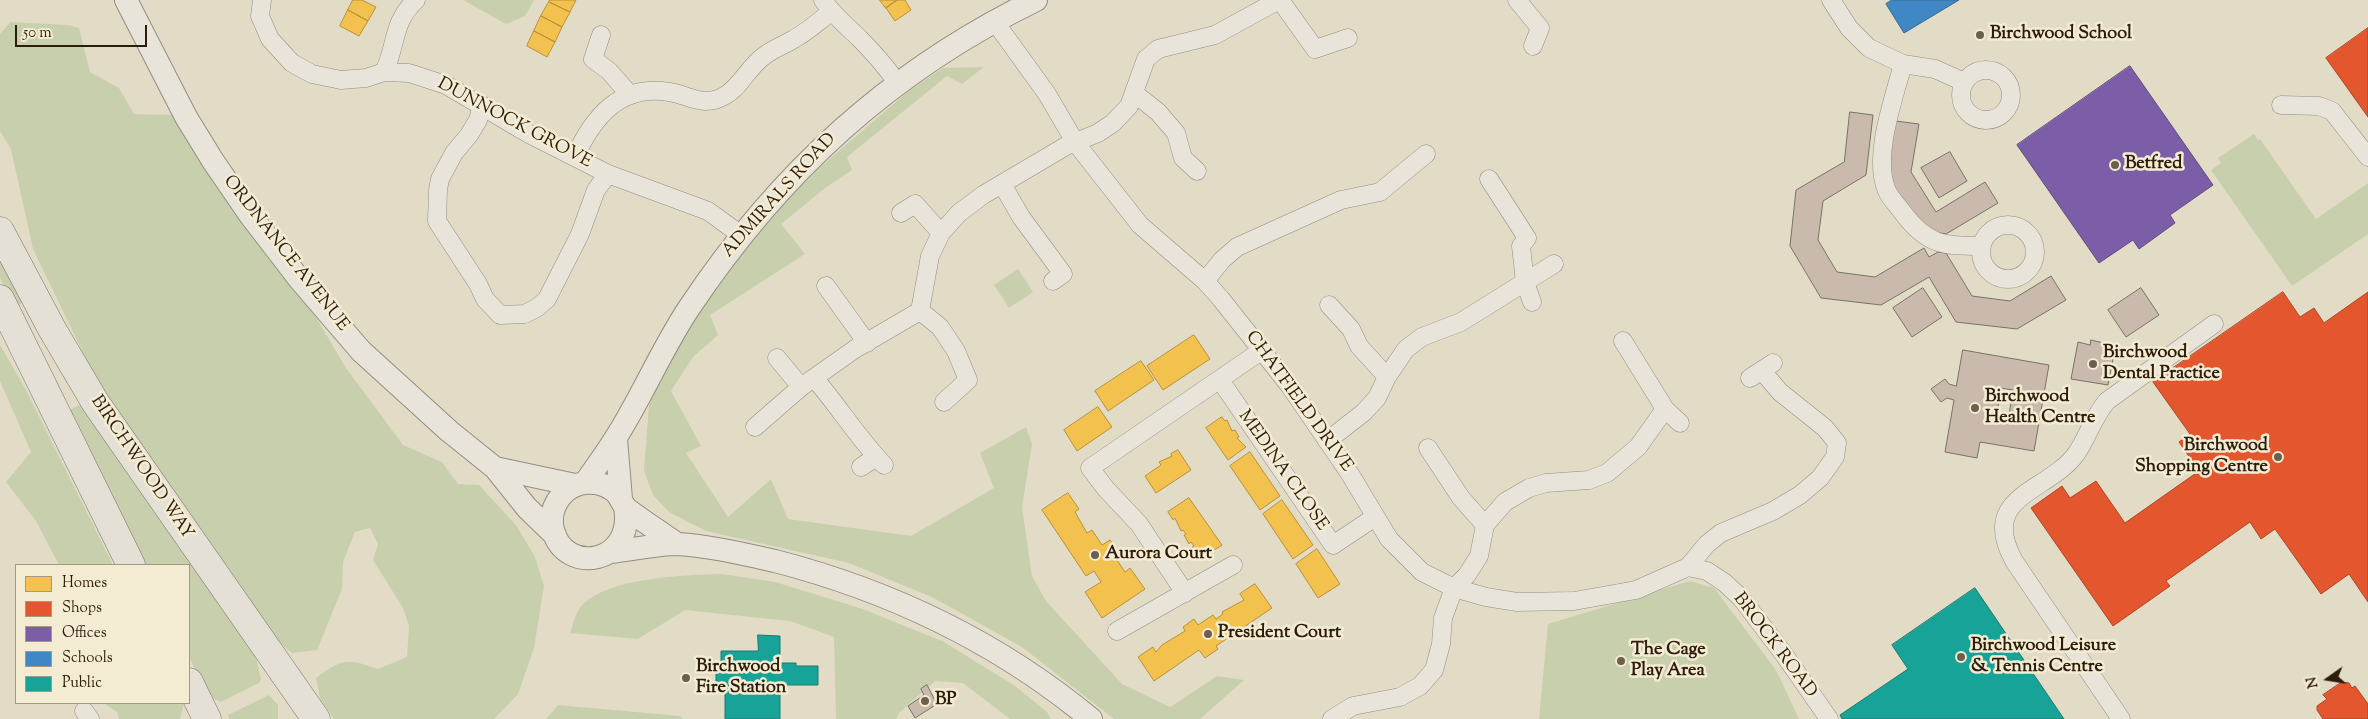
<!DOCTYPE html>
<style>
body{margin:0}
#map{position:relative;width:2368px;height:719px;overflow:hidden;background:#e2dcc7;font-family:"Sorts Mill Goudy",serif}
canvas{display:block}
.legend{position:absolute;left:15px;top:564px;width:175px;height:140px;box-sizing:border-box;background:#f3ecd3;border:1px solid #a49983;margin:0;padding:6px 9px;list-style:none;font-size:15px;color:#2d1c0c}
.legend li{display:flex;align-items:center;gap:10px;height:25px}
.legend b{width:25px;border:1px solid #a49983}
.north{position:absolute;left:2303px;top:654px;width:50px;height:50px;-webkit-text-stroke:4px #f3ecd3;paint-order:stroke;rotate:257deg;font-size:14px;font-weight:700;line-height:20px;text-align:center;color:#2d1c0c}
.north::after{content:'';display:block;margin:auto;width:18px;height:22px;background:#2d1c0c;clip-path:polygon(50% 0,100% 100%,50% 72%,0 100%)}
.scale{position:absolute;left:15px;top:25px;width:132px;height:22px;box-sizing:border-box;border:2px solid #2d1c0c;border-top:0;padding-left:6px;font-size:15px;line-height:18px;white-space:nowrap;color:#2d1c0c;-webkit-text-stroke:4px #f3ecd3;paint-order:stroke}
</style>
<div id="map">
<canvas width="2368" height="719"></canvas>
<ul class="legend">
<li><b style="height:14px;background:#f2c14e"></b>Homes</li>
<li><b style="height:14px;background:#e4572e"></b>Shops</li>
<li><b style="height:14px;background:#7b5ea7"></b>Offices</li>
<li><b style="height:14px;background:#3f88c5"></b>Schools</li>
<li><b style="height:14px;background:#17a398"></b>Public</li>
</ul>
<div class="north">N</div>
<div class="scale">50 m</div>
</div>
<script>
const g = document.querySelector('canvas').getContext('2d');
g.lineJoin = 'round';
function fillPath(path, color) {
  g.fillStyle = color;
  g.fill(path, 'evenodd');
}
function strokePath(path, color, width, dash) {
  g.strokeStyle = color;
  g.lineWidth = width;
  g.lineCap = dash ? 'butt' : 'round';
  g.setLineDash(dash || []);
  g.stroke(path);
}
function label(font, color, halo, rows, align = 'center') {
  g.font = font + ' "Sorts Mill Goudy",serif';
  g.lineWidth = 5;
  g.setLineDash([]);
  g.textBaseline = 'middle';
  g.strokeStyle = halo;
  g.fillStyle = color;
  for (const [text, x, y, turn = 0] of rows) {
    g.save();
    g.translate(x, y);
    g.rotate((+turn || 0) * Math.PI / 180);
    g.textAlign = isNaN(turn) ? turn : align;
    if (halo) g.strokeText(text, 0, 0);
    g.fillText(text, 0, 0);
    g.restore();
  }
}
const green = new Path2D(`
 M463,0H534L525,16L506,24Z
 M10,22L68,25L79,28L90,72L119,88L134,114L174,115L226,198L265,254L314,314L346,368L403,445L442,462L458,484L479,485L516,525L535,557L544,586L534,648L518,694L494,719H334L320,698L316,678C342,658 348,658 378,669L407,657L409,626L403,608L373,560L378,544L370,528L355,532L343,562L342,589L317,650L292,653L275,639L100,388L33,249L11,149L0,131V34Z
 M984,67L962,84L947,76L847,157L852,170L825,188L781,224L805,254L710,315L718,335L693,357L671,391L701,446L686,453L728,517L771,479L788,519L911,536L994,488L980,453L1026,427L1032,444L1022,507L1032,576L1046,601L1122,684L1170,707L1217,676L1244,680L1200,719H1114L1022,647L934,598L849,563L706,531L669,512L653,495L644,471L649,405L665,367L704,305L767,220L819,168L911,89L943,68Z
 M2254,134L2258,140L2260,139L2316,219L2368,183V234L2292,286L2211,170L2221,163L2218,158Z
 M0,253L25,301L15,307L0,278Z
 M1018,269L1033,292L1009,308L994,285Z
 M0,345L26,390L113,565H59L36,521L6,482L31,452L0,381Z
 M83,403L255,654L261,679L259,683L221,702L209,697L189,657V565H142L66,412Z
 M722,574L775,582L863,609L944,642L1015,686L1047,712L1051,719H1010L963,683L935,681L899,713L896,719H836L834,637L790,621L685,610L638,639L570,633C573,626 574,617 578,611C598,577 687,575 722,574Z
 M1690,581L1714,588L1776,670L1799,719H1539L1548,624Z
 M269,695L278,705V719H229L228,715Z
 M104,703H184L180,719H119L117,712Z
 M558,705L680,716L683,719H546Z`);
const homes = new Path2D(`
 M353,0H362L376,7L368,21L348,10Z
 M550,0H576L570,12L549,2Z
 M880,0H897L886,8Z
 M897,0H905L911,10L895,21L886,8Z
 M549,2L570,12L562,27L541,16Z
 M348,10L368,21L359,36L340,26Z
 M541,16L562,27L555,42L534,31Z
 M534,31L555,42L547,57L527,46Z
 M1194,335L1210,359L1163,390L1147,366Z
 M1141,361L1154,380L1108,411L1095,391Z
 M1098,407L1112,427L1077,451L1064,430Z
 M1222,417L1225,421L1227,420L1232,431L1235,430L1239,437L1237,438L1246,447L1228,460L1206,428Z
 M1178,450L1191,470L1156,493L1145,476L1161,465L1159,462L1172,456L1171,454Z
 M1250,452L1280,496L1260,510L1230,466Z
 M1068,493L1079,509L1075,512L1087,533L1092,530L1102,545L1110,540L1119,554L1115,557L1125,572L1130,568L1145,589L1102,618L1085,592L1101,582L1094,571L1086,576L1042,510Z
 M1189,498L1222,545L1203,557L1201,554L1198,556L1192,547L1194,546L1191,542L1189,544L1184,535L1186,534L1183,530L1181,531L1175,518L1173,520L1168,512Z
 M1282,500L1313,545L1293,559L1263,514Z
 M1317,549L1340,584L1318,598L1296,564Z
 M1255,584L1272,608L1216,646L1218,649L1205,658L1199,650L1154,681L1138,657L1153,647L1156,652L1162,645L1185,631L1183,627L1194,619L1198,625L1213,615L1216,619L1223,614L1222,612L1244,600L1240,594Z`);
const shops = new Path2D(`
 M2368,28V117L2326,58Z
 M2283,292L2300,317L2314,308L2324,323L2368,292V602L2349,574L2321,594L2275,529L2261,539L2250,522L2166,581L2170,586L2113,626L2031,508L2062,486L2070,498L2096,481L2125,523L2199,471L2179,442L2190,434L2153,382Z
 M2342,682L2349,683L2352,688L2355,686L2368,704V719H2323L2317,710V706L2327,699L2323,695Z`);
const offices = new Path2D(`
 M2130,66L2213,185L2170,215L2175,223L2139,249L2133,240L2099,263L2017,145Z`);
const schools = new Path2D(`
 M1892,0H1959L1904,33L1886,4Z`);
const public = new Path2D(`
 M1975,588L2064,719H1842L1840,715L1908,669L1892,645Z
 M758,635L780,636V663H796V666H818V685H780V719H725V686H716V668H721V651H758Z`);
const building = new Path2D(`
 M1850,112L1873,115L1866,175L1823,201L1818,240L1837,272L1875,277L1924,248L1929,257L1938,252L1946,253L1972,296L2010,301L2051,276L2066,300L2017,329L1956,322L1929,277L1881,305L1821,298L1790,246L1796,190L1844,162Z
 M1895,121L1919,124L1911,172L1936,212L1985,182L1998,203L1946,234L1919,229L1887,177Z
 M1950,152L1967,181L1939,198L1921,168Z
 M1923,288L1942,317L1912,337L1893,308Z
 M2141,288L2159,315L2126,337L2108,310Z
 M2091,340L2104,343L2103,347L2115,349L2108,385L2071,379L2078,342L2090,345Z
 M1963,350L2049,365L2034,451L1980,442L1977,458L1945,452L1954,400L1947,398L1941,402L1931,389L1945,379L1949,384L1956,386ZM1988,386L2013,390L2009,415L1997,413L1999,400L1986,397Z
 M927,685L937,704L915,718L908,706L924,695L921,689Z`);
const minor = new Path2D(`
 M262,0L260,16L270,39L292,63L312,74L341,80L366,78L384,72L409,73L446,85L529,134L608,174L708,211L741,235
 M823,0C833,15 847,26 860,39C874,53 887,68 898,84
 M1280,0L1315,49L1348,38
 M1517,0L1540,28L1533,46
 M1831,0L1849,28L1869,48L1903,64L1935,69L1964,82
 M995,22L1047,94L1075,142L1140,225L1205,281L1221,299L1289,385L1350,474L1389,539L1422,572L1454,588L1486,597L1517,602L1574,601L1636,590L1688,567L1707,544L1721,533L1773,511L1800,495L1820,478L1835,457L1837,443L1825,428L1780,392L1762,371
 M601,35L593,59L609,71L630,95
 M1903,64C1894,98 1872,157 1887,191C1890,198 1898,206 1903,213C1927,245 1943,246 1982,246
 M1961 95a25 25 0 1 1 50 0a25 25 0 1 1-50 0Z
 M384,72C397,45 392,22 416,0
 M1134,93L1158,112L1176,133L1183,158L1197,171
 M482,105L478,120L469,135L454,153L440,179L438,190L437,221L478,284L485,299L500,315L525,314L538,307L547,299L580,234L596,190L608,174
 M2281,105L2319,106L2332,111L2368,157
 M575,157C593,117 620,84 669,92C690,95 703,108 724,96C740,88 749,66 764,56C773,49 784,45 794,39C807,32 819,21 831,12
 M1489,179L1527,238L1521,246L1525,282L1532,302
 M1002,184L1021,217L1063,274L1053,281
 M901,213L915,204L941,233
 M1981 252a27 27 0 1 1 54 0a27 27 0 1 1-54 0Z
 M1205,281L1222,260L1237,247L1341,200L1380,192L1426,154
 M826,286L867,343
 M1329,305L1351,329L1359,346L1387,377
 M920,311L940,327L956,351L968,380L944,402
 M1623,341L1665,409L1680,423
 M777,358L801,387
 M1750,378L1773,363
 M815,379C839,407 858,438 884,465
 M1220,380L1333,545L1375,517
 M755,427L801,387L855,349L920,311L930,256L941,233L959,213L983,195L1066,146L1098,133L1113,123L1129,106L1146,59L1158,49L1215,35L1279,0
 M1327,441L1363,413L1377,398L1387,377L1406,349L1422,337L1461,322L1554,264
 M1428,448L1461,498L1485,525
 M861,467L876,457
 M1688,567L1707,571L1725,583L1741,598L1783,653L1829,719
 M1185,593L1139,524L1106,489L1090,468L1261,351
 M1117,631L1233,565
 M84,711L90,719
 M1332,719L1353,706L1400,697L1420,686L1434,670L1441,644L1443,618L1454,588L1467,575L1479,556L1485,525L1505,502L1529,488L1546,483L1589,480L1607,473L1638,447L1665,409
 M2121,719L2014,561C1978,495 2047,493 2076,454C2088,437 2093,417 2107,401L2214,324`);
const tertiary = new Path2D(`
 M126,0L186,117L213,161L250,215L300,280L361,351L449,431L495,468L527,508L555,535
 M616,439L621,499
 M495,468L575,485
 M585,483C595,468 606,454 615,439C642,397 661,350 689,308C779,173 890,71 1036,0
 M625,507C635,564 565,576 553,530C550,517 553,505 562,495C575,480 599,479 614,491C620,496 622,504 627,509C643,521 660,532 677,544
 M610,552C632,550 656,544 678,544C710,546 743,554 775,561C891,591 999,643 1091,719`);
const primary = new Path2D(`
 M0,231L52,329L95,402L316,719
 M0,299L131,565
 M189,682L207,719`);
const markers = [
 [1980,35,5,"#6c5f4d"],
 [2115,165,5,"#6c5f4d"],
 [2093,364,5,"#6c5f4d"],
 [1975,408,5,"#6c5f4d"],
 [2278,457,5,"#6c5f4d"],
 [1095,555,5,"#6c5f4d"],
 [1208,634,5,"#6c5f4d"],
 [1961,657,5,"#6c5f4d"],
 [1621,661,5,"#6c5f4d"],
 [686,678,5,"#6c5f4d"],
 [925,701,5,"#6c5f4d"]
];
const poiNames = [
 ["Birchwood School",1990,35],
 ["Betfred",2125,165],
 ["Birchwood",2103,354],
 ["Dental Practice",2103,375],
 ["Birchwood",1985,398],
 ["Health Centre",1985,419],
 ["Birchwood",2268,447,"right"],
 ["Shopping Centre",2268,468,"right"],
 ["Aurora Court",1105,555],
 ["President Court",1218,634],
 ["Birchwood Leisure",1971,647],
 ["& Tennis Centre",1971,668],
 ["The Cage",1631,651],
 ["Play Area",1631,672],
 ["Birchwood",696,668],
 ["Fire Station",696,689],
 ["BP",935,701]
];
const streetNames = [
 ["DUNNOCK GROVE",514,124,28],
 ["ADMIRALS ROAD",780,196,-48],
 ["ORDNANCE AVENUE",285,254,52],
 ["CHATFIELD DRIVE",1298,402,54],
 ["BIRCHWOOD WAY",141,468,56],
 ["MEDINA CLOSE",1282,471,55],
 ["BROCK ROAD",1774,646,53]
];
fillPath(green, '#c8cfac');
fillPath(homes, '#f2c14e');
strokePath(homes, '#b7903a', 1);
fillPath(shops, '#e4572e');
strokePath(shops, '#ad4524', 1);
fillPath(offices, '#7b5ea7');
strokePath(offices, '#644a78', 1);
fillPath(schools, '#3f88c5');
strokePath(schools, '#3a688e', 1);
fillPath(public, '#17a398');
strokePath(public, '#1e7a6e', 1);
fillPath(building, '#cabaae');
strokePath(building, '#787266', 1);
strokePath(minor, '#928d7f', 19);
strokePath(tertiary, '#928d7f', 24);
strokePath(primary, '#787266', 29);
strokePath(minor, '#e8e4da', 18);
strokePath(tertiary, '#e8e4da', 22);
strokePath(primary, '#e4e0d5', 28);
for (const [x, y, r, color] of markers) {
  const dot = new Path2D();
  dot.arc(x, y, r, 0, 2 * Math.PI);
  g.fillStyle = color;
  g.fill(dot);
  strokePath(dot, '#f3ecd3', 2);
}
label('bold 18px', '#2d1c0c', '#f3ecd3', poiNames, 'left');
label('18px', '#2d1c0c', '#f3ecd3', streetNames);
</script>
